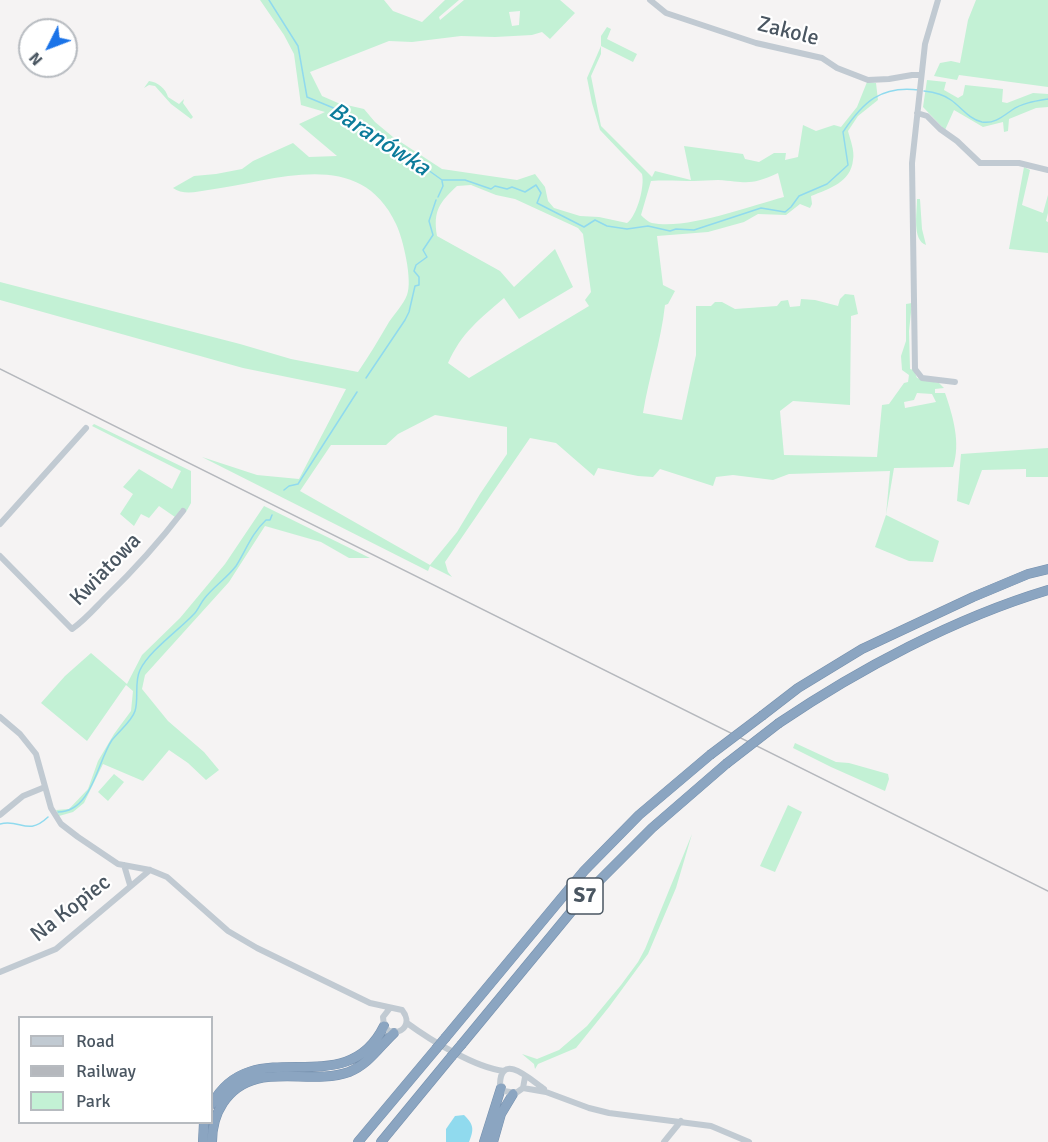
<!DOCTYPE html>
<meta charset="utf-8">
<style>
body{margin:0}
#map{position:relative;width:1048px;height:1142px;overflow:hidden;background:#f5f3f3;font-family:Signika,sans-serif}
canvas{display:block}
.legend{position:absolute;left:18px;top:1016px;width:195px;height:108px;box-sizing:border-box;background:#fff;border:2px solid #b7bbc0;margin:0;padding:8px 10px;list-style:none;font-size:18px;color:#4a5661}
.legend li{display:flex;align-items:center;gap:12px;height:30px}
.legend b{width:30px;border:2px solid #b7bbc0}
.north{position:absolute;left:18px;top:18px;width:60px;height:60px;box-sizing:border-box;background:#fff;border:2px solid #b7bbc0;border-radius:50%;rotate:228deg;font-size:16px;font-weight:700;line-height:24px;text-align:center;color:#4a5661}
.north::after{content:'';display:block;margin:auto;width:21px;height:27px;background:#1a73e8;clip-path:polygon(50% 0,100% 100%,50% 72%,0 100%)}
</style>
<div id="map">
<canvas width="1048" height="1142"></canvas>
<ul class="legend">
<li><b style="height:8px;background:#c1cad2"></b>Road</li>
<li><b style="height:8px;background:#b5b8bd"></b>Railway</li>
<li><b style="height:16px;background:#c3f1d5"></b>Park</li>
</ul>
<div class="north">N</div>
</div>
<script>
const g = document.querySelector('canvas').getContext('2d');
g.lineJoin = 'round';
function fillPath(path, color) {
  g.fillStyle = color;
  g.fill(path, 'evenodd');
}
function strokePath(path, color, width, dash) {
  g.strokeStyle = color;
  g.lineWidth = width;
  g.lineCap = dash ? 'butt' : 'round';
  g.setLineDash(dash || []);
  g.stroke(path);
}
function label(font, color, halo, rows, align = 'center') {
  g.font = font + ' Signika,sans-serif';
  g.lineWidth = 4.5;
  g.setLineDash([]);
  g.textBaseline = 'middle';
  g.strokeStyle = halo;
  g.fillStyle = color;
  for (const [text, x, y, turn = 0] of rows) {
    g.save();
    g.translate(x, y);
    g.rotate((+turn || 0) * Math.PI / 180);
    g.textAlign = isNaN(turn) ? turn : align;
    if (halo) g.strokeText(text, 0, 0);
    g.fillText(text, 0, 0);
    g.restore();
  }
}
const green = new Path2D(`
 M260,0H384L393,11L422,22L445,0H459L439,17L440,20L464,0H560L575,13L550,39L542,32L532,35L495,37L461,36L412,42L389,41L310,72L322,96L338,103L364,109L375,122L393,137L442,169L517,180L535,174L545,187L548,201L554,208L580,216L599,217L627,223C637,216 645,186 642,174L600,130L592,103L587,78L601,46V36L607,27L611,29L607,39L637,54L633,62L601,46V54L591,76L601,126L652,177L655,171L691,180L684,146L743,154L745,159L759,162L774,153H786L785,160L798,157L803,125L816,131L834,125L841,127L857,107L867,82L876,83L878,100L858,116L848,131C850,139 855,151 853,160C851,182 829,189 811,196L812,204L810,208L800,204L786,215L758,214L744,222L708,232L657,236L663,285L675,291L668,304L665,305C661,342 649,376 643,413L682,420L696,355V306H711L715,302H722L735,309L777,306L781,301L788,300L790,307L800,306L801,299L815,300L838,306L840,299L845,294L854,295L858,314L851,316L850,405L793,401L780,411L784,455L877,457L882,405L889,404L904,383L908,382L909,375L902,370L901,356L906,341V304L912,303L909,331L910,369L914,370L917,378L939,383L944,388L935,389V393H945C953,416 961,443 953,467L894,468L886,515L939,541L933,562L909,561L875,547L886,515L890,471L789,474L773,480L733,475L716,477L713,486L660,469L653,477L638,476L598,468L594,476L556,443L530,438L445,562L448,572L452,577L430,566L428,571L202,457L257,475L299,479L346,389L243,368L0,300V282L240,344L291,359L358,372C369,356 379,339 389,322C395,313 403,305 407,295C413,281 403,238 396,224C359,145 274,182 208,190C197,192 182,195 173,188L194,176L216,174L242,169L253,161L293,143L309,157L337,156L299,124L325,112L301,105L294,54L284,35ZM520,11L519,25L512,26L509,12ZM778,173L784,197C750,206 687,230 652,223C648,222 644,218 641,215L651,181C666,180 679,181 694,181C702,181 710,180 718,180C747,182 750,186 778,173ZM471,185L496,195L515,199L578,228L583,234L591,292L585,300L589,306L469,378L448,363C462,332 479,320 504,298L519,319L573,287L555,249L514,287L500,271L437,236C433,211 439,203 457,186ZM917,393L932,394L936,402L905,408L904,402L914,400ZM435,415L507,427V454L480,494L457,532L430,565L300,491L331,445H386L398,434Z
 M976,0H1048V87L959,75L957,80L934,76L940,63L951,61L960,63L968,20Z
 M927,80L946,82L944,90L958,98L963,95L965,85L1003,89L1002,102L1007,103L1033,93L1048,94V107L1036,108L1009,119L1008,131L1004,132L1003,122L983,127L954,110L945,130L923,107Z
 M149,81C158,82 166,89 168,97L179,104L184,99L183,103L193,117L191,119L171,104L155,86L149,85L144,88Z
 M1024,167L1030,170L1022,205L1043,213L1048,195V213L1046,221L1048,222V253L1009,249Z
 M917,199H920L922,229L926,245C912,240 917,213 917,199Z
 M94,424L191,471V503L186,512L181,509L175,517L159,506L149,518L141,514L134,526L120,514L133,494L123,487L139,469L172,489L181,471L92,426Z
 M1048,448V477H1026V469L982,470L969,505L957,501L961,454Z
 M264,506L370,558H349L321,542L265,526L229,582L145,675L142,689L168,721L204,752L219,770L206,780L188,763L169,750L143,781L103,764L84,803L73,812L59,816L56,810L69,809L88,789L98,761L114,734L131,711L133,691L126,685L87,741L41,703L65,676L91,653L127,684L142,655L180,618L225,564Z
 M795,743L836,762L849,763L888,774L889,779L885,791L831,767L793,748Z
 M114,774L124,782L108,801L98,792Z
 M788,805L802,812L775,872L760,866Z
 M692,834L676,888L648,954L609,1007L576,1048L538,1064L535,1069L534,1064L522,1054L537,1059L559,1050L587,1026L621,985L638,962L645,949Z`);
const water = new Path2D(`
 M464,1115C474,1125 474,1129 469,1142H446V1129L455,1116Z`);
const stream = new Path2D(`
 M269,0L298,46L307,97L348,114L371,136L396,147L442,180H465L491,189L495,186L507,189L512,187L525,192L536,185L541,193L537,203L584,227L595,220L607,226L627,229L648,226L670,231L676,229L694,230L761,208L785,212L791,207L799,196L827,184L848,165L843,132C863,102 881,85 919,90
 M924,91C933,92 943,94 951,100C961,107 969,119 982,122C994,124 1002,117 1012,110C1022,103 1036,101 1048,99
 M438,197L443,186L442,181
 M366,378L405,320L409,312L415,286L419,285V277L414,271L416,265L427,257L423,250L433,235L429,221L436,200
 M284,490L289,486L298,484L357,392
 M58,812C92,812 97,762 112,740C119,731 132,721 135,711C139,699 134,682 140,670C149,651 179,630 194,614C198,610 200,604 204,599C213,587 227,578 236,566C246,550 252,533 266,520H270L272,515
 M0,824C20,818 27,837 48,817`);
const minor = new Path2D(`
 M650,0L666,13L756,43L822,58L837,68L868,80L889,79L912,75H920
 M938,0L925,44L912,163L915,369L922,378L955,382
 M917,113L927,116L940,129L957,141L980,163H1019L1048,170
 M0,524L86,428
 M0,556L72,629C85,620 95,608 106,597C134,570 160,541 183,511
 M0,717L20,734L36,754L51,808L61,824L78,837L118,864L150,870L167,877L228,931L257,948L370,1003L402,1010C412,1022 404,1035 389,1031L384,1026L383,1017L390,1008
 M0,815L23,796L45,787
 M124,865L130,885
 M0,972L56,949L150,870
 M407,1023C430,1040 476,1068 504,1071
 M525,1077L523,1088L516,1093L504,1091L500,1084C501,1051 532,1081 544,1089
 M523,1088L546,1092L589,1108L609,1113L711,1126L749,1142
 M664,1142L681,1121`);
const highway = new Path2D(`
 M763,715L798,688L862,649L973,597L1028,574L1048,569
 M779,723C859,669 955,618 1048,590
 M446,1037L584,871L639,815L710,755
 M462,1044L585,895L652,828L726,764
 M212,1104C253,1029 345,1106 384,1026
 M203,1142L204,1122
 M212,1142C212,1128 215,1115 223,1103C253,1058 307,1087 349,1072C369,1064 379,1047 394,1033
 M358,1142L436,1049
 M381,1142L451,1057
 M484,1142L501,1088
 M493,1142L501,1114L513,1094`);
const rail = new Path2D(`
 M0,369L1048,891`);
const highwayBridge = new Path2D(`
 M710,755L763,715
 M726,764L779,723
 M436,1049L446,1037
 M451,1057L462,1044`);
const shields = [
 [585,896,36]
];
const shieldNames = [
 ["S7",585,896]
];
const streetNames = [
 ["Zakole",788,32,14],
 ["Kwiatowa",106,570,-46],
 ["Na Kopiec",71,909,-38]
];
const waterNames = [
 ["Baranówka",379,140,33]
];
fillPath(green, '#c3f1d5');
fillPath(water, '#90daee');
strokePath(stream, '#90daee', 1.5);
strokePath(highway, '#7690ad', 10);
strokePath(minor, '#c1cad2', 6);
strokePath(highway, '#8ba5c1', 9);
strokePath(rail, '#b5b8bd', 1.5);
strokePath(highwayBridge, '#7690ad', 10, []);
strokePath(highwayBridge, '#8ba5c1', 9);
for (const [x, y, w] of shields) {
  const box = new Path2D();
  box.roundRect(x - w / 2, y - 18, w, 36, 4.5);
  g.fillStyle = '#fff';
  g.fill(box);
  strokePath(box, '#4a5661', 1.5);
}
label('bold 21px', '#4a5661', null, shieldNames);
label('22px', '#4a5661', '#fff', streetNames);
label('italic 24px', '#0c7c9b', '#fff', waterNames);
</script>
